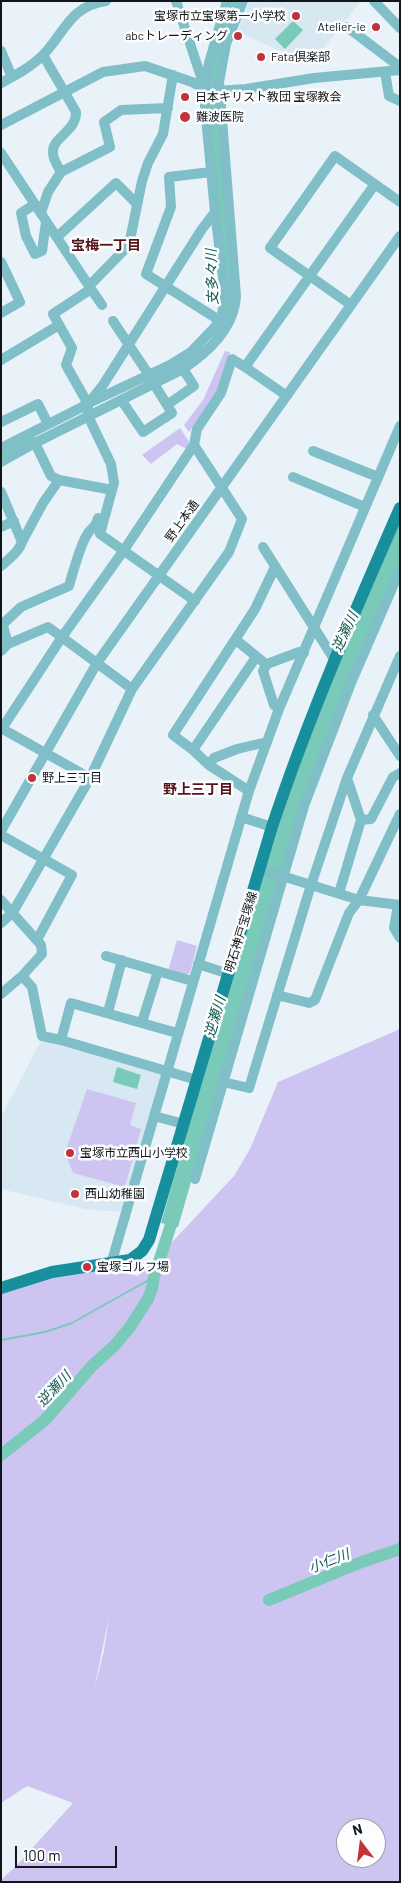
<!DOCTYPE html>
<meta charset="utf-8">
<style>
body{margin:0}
#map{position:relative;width:401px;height:1883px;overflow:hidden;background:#e8f2f8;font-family:Barlow,sans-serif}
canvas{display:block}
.frame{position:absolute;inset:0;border:2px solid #131618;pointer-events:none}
.north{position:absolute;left:336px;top:1818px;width:50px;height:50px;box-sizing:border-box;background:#fbfdff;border:1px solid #9ea1a3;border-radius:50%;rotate:345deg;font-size:14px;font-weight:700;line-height:20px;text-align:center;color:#131618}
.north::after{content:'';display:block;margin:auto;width:18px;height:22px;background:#c23238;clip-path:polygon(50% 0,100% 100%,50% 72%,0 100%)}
.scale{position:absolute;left:15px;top:1846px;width:102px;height:22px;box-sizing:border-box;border:2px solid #131618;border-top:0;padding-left:6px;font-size:15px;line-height:18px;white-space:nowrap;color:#131618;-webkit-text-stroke:4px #fbfdff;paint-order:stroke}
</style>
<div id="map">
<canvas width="401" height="1883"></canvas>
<div class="frame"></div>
<div class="north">N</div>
<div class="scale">100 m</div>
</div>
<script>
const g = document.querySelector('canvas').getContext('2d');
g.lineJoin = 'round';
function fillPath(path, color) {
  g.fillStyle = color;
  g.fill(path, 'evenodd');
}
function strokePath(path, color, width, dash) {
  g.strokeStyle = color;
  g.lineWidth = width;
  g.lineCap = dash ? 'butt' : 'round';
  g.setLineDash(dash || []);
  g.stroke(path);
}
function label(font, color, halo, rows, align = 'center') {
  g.font = font + ' Barlow,"Noto Sans JP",sans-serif';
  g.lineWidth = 5;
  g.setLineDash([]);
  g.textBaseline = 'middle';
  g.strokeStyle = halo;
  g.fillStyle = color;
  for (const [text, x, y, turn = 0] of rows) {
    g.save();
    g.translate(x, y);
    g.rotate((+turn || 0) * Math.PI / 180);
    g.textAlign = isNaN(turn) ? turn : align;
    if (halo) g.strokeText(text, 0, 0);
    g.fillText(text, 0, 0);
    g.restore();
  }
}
const built = new Path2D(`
 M249,1H361L324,48L303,61L237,32Z
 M42,1039L162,1074L122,1212L85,1209L1,1189V1117Z`);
const green = new Path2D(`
 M225,351L230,352L218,392L189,432L184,425L203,400Z
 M180,428L191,445L187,449L177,444L151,464L142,455Z
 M177,940L197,946L190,973L185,975L168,971Z
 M400,1029V1882H1V1880L16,1866L73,1803L27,1786L1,1803V1291L39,1279L100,1268L138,1276L159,1256L234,1176L250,1149L278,1082ZM109,1617L104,1651L95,1686V1685ZM346,1828H376V1858H346Z
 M87,1089L136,1103L130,1125L141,1129L125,1187L73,1173L65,1153Z`);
const water = new Path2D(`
 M293,21L303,30L285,49L275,39Z
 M400,516V562L347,685L281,870L178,1227L161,1223L214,1038L305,740Z
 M117,1067L141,1075L137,1089L113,1082Z`);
const stream = new Path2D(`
 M1,1340L45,1332L72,1323L154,1277`);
const river = new Path2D(`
 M224,323L228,314L230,291L212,93L219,54L237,1
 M1,456L30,441
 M1,1455L45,1420L92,1366L115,1345L130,1327L148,1299L152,1288L154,1277L176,1209
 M269,1600L359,1563L400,1549`);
const minor = new Path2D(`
 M374,1L400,28
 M347,27L400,67
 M1,51L12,77
 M43,55L76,112C77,131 51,138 53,153C53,160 58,166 61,172
 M385,72L389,96L400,101
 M1,83C16,75 31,67 43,55C65,32 70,6 106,1
 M205,85L209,63L227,1
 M1,125L103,72L145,66L192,82L205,89L217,91L246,89L314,78L400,70
 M1,153L91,289L53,314L72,348L66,365L88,404V416L111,464L114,483L100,534L195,601
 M211,172L169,177L171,207L146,274L219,320
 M35,204L21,213L26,236L35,254L42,251L46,222
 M41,213L48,192L61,172L110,147L104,122L121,110L168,108
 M57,237L116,183L137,204
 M1,262L20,302L1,313
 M89,286L129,245L142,181L148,163L163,134L173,75
 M91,289L102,305
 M351,305L270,248L335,156L400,202
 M113,321L149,375
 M1,360L59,325
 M245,367L287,396
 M122,401L143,432L172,413L154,384
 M91,402L170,365L191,352L215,327L222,314L225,294L215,212
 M167,405L194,386L183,369
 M1,422L38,404L48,424
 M35,443L51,476L59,480L107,489
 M1,448L88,404L103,385L202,229L215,212L205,107V89L176,1
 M313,451L378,477
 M1,462L35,443L183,369C208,352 234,329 236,296L219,82L226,44L243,1
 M293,477L365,507
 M1,492L22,542C19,552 9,559 1,566
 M1,527L14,521
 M22,542L43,503L59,480
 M263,547L334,659
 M236,640L262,661
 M8,644L3,626L5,622L21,607L69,586C73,572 80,545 88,533C93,526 95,529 98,518
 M1,651L8,644L48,627L132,689
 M279,709L274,705L263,671L267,664L299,652L304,653
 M373,715L400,756
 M1,728L90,778
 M1,730L62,637L124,550L194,445L197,429L221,393L232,359L245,367L375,184
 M193,750L256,657
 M209,765L214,758L237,749L267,742
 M347,778L361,820
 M249,791L209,765L193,750L173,735L255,609L275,567
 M241,817L272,827
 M1,831L97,663L400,236
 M1,835L72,875L37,940
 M260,869L359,900L400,905
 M339,893L361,820L371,819L393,777L400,773
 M1,900L41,945L42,954L22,976L32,987L42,1036L61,1040L197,1080
 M398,905L394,928L400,938
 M1,923L13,912L90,778L132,689L229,552L242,519L194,445
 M106,956L192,981
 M198,964L229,974
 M1,994L22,976
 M277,995L309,1003L315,1000L349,913L359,900L400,814
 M108,1012L122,960
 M142,1022L158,971
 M61,1040L71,1003L177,1033
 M223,1082L249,1088L311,885L347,778L400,656
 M154,1116L184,1124
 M195,1179L304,806L351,683L400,570
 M111,1264L249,791L279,709L400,426`);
const major = new Path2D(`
 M1,1288L52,1272L130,1260L142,1251L149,1240L272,827C308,718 354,613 400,508`);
const markers = [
 [296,16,5,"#c23238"],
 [376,27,5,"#c23238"],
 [238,36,5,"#c23238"],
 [261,57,5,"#c23238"],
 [185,97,5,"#c23238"],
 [185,117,6,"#c23238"],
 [32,778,5,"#c23238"],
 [70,1153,5,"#c23238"],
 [75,1194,5,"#c23238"],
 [87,1267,5,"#c23238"]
];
const poiNames = [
 ["宝塚市立宝塚第一小学校",286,16,"right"],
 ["Atelier-ie",366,27,"right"],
 ["abcトレーディング",228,36,"right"],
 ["Fata倶楽部",271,57],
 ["日本キリスト教団 宝塚教会",195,97],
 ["難波医院",196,117],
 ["野上三丁目",42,778],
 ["宝塚市立西山小学校",80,1153],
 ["西山幼稚園",85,1194],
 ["宝塚ゴルフ場",97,1267]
];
const streetNames = [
 ["野上本通",182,521,-54],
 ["明石神戸宝塚線",241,932,-73]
];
const neighbourhoodNames = [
 ["宝梅一丁目",106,245],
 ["野上三丁目",198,789]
];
const waterNames = [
 ["支多々川",212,277,-92],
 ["逆瀬川",345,632,-65],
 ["逆瀬川",215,1017,-74],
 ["逆瀬川",54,1389,-47],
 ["小仁川",329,1561,-21]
];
fillPath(built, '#d7e8f3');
fillPath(green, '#cec4f2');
fillPath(water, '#79cab8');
strokePath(stream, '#79cab8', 2);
strokePath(river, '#79cab8', 12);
strokePath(minor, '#81bfc8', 10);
strokePath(major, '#178f9d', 12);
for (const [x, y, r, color] of markers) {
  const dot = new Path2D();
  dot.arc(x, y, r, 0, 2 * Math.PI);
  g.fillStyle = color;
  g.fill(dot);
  strokePath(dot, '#fbfdff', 2);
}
label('12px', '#131618', '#fbfdff', poiNames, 'left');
label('12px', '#131618', '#fbfdff', streetNames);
label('bold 14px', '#581416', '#fbfdff', neighbourhoodNames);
label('italic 14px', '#15584c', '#fbfdff', waterNames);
</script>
